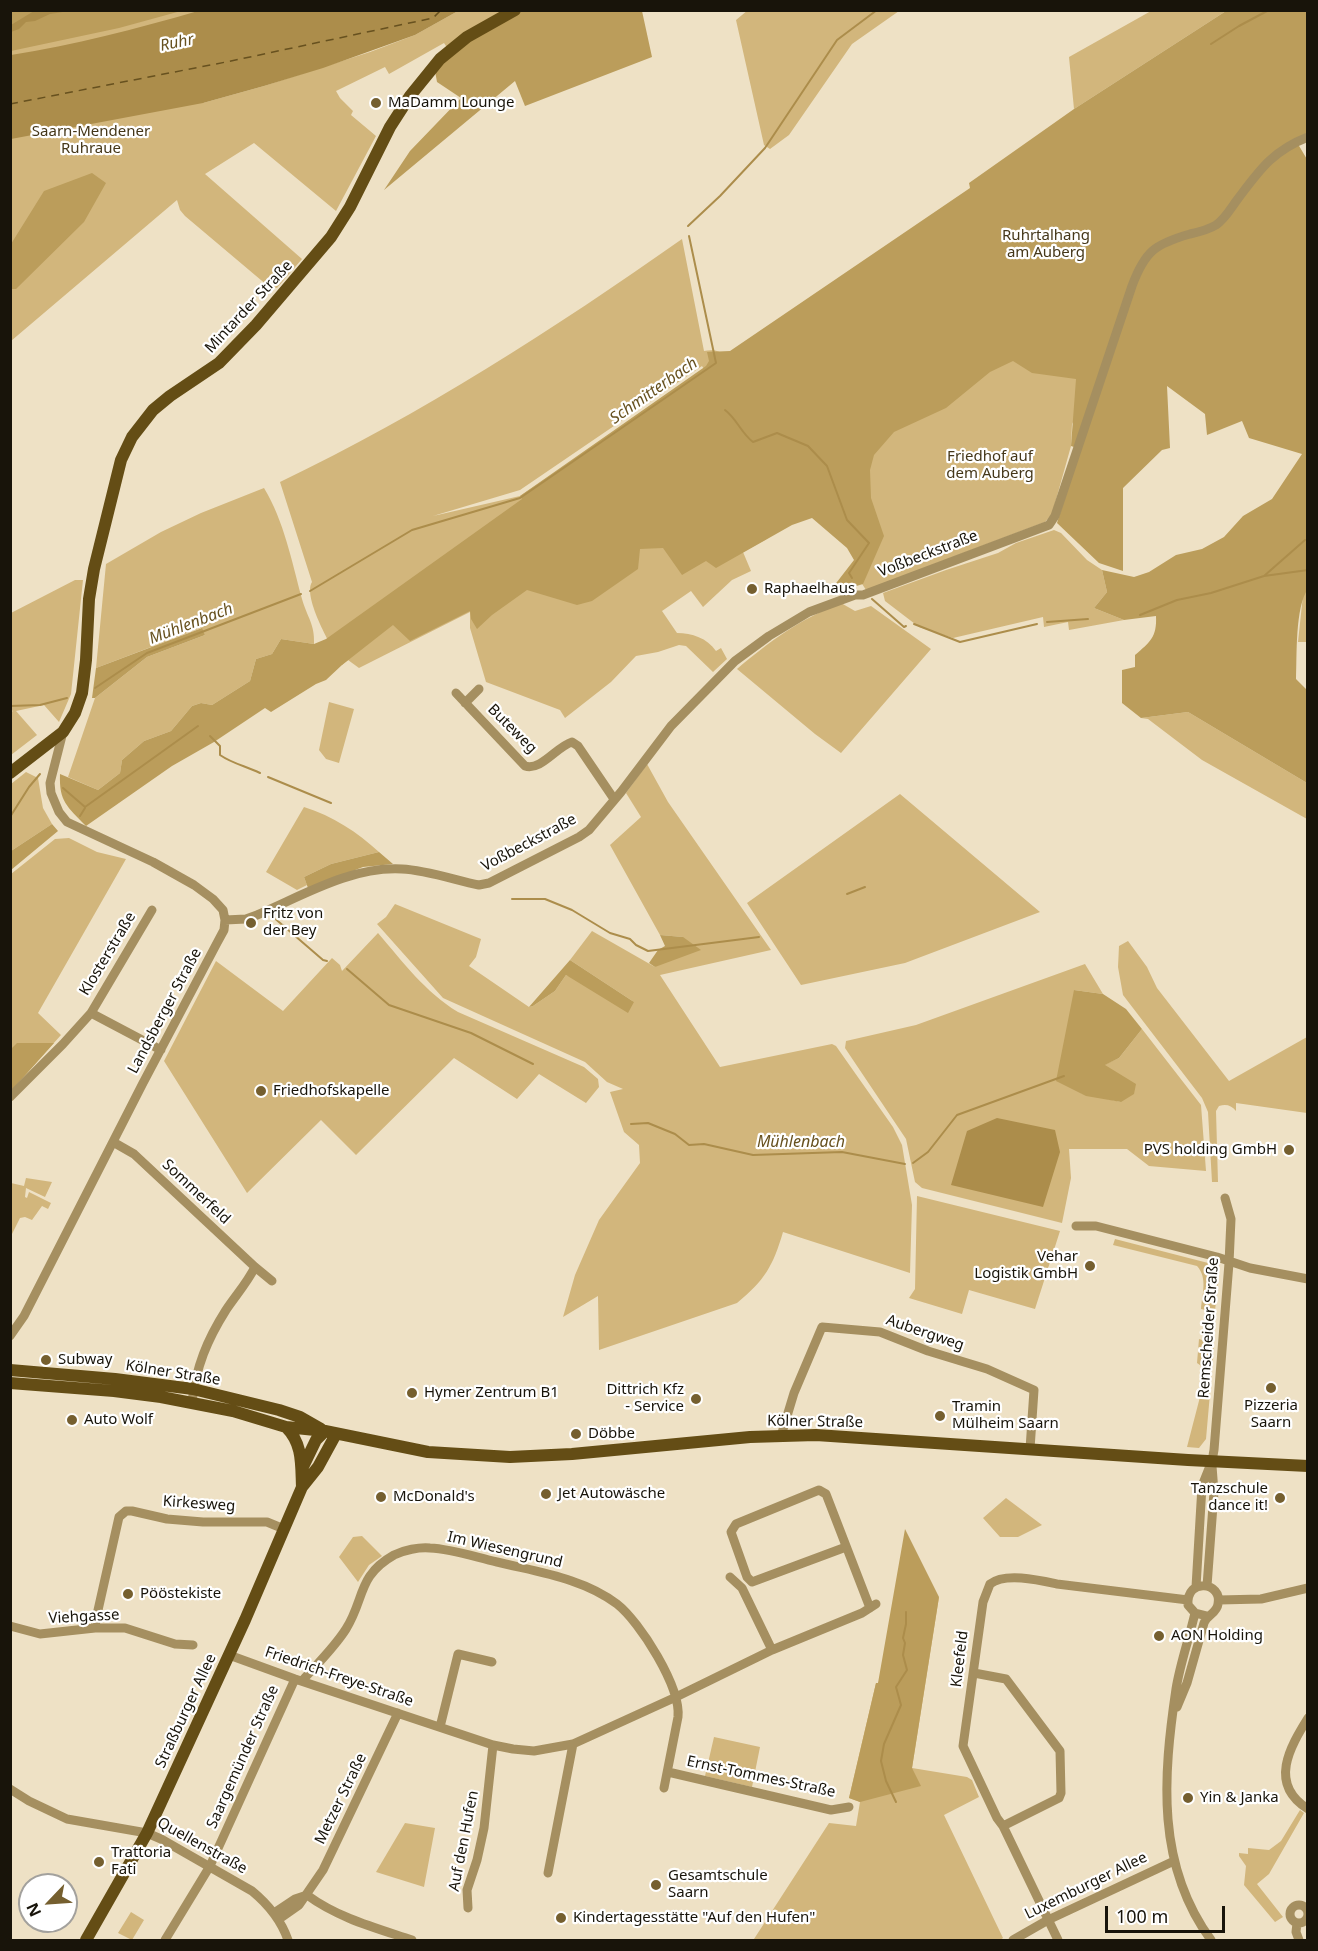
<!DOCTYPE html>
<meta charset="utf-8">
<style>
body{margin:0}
#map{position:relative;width:1318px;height:1951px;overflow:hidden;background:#eee1c5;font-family:"Noto Sans",sans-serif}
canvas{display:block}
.frame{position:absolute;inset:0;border:12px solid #18140a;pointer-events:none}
.north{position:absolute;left:18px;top:1873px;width:60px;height:60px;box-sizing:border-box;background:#fff;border:2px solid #a3a19d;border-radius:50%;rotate:245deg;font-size:16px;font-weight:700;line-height:24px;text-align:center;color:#18140a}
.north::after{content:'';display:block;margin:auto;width:21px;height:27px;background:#755f2f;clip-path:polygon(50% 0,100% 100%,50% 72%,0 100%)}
.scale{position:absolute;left:1105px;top:1906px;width:120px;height:27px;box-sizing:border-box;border:3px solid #18140a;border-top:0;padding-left:8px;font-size:18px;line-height:21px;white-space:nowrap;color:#18140a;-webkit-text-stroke:4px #fff;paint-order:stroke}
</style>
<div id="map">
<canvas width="1318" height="1951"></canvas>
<div class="frame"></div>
<div class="north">N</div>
<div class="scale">100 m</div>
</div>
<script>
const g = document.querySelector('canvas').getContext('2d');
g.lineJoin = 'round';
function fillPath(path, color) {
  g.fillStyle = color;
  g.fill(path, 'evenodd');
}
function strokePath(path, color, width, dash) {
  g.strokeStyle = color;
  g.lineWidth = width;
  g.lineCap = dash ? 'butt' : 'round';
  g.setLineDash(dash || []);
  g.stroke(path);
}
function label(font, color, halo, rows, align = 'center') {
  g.font = font + ' "Noto Sans",sans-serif';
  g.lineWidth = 4.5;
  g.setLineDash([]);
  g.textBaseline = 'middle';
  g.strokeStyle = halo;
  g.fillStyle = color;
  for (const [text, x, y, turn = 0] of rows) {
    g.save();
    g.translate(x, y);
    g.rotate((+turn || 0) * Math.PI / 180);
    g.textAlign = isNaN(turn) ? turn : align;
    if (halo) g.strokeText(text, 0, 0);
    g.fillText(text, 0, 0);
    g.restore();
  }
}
const green = new Path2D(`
 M748,10H899V11L852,44L789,135L770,149L764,145L736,20Z
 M10,11H337L203,103L264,86L370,52L415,35L458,11H509L448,49L444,43L389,74L385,67L336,91L340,98L353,111L351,115L376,136L336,211L254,143L205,174L302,259L277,288L268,286L185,216L180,210L177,200L11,341Z
 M1151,11H1226L1074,109L1069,57Z
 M1307,11L1072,424L1071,446L1052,514L1045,522L866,590L859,579L856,586L846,580L855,561L848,548L808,507L765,540L743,552L751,571L732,580L703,607L691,591L662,611L677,633C692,633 707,638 716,651L721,648L727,659L713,672L686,646L679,645L658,652L636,656L611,682L565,718L560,710L486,682L470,628V612L359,668L348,660L342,665C333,650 302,597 312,582L280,482C422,414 554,329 682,239L704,351C711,350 720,349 724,357ZM702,366L705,371L520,496L433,516L520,490Z
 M264,488C284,521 292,562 302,599C307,617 315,624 314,644L281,639L272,654L256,659L250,681L212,705L201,703L192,706L171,731L144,741L122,760L120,773L98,790L68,777L95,698L147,657L205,635L201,628L96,668L106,564L161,532L201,513Z
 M1054,530L1061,533L1087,560L1102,570L1107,592L1094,608L1124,620L1069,630L1068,622L1044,627L1043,617L953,638L919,627L885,601L883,593L946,570L998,553L1016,543Z
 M75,580H83L71,694L59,722L44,705L16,711L37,735L11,755V712L13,711L10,710L11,613Z
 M1307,589V642H1298L1303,595Z
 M841,603L855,611L871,606L931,649L841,753L815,734L737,669C770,641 800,619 841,603Z
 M329,702L354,709L339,763L326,759L319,750Z
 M1188,712L1307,783V819L1202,760L1148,719L1141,718Z
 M647,764L668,802L771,950L660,975L720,1067L832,1044L836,1046L893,1127L902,1145L912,1205L910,1273L783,1232C773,1266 765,1280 737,1303L599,1350L598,1296L563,1317L575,1275L599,1220L640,1163L639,1145L624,1132L610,1092L623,1089L607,1082L585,1062L443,998L377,924L386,917L395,904L481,939L476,957L469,966L529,1007L533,1006L555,991L566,975L634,1002L570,960L592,931L655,967L683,937L660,935L610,845L641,817L626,793Z
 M26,772L38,778L43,808L52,824L11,851V784Z
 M900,794L1040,912L905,963L801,985L747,903Z
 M304,807C333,816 357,832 379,852L331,864L304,877L307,885L297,890L266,872Z
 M69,838L97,852L126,859L38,1013L61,1035L11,1091V874L55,839Z
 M378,933C403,962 425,992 458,1012L584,1067L598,1079L599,1087L586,1103L539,1074L517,1099L454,1058L356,1155L321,1120L247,1193L164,1061L216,961L283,1011L332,958L340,965L342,971Z
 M1128,941L1147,967L1157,988L1229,1081L1307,1037V1113L1236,1103V1111C1231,1105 1226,1104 1219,1106L1216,1111L1218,1182H1212L1208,1112L1202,1098L1123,995L1118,967L1119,946Z
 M1085,964L1103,994L1074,990L1081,1093L1121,1102L1104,1065L1119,1058L1142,1029L1201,1105L1206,1171L1149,1166L1127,1149H1069L1071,1178L1062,1223L922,1188L915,1182L906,1139L845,1048L846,1041L916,1025Z
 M26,1178L52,1182L45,1197L26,1188L25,1197L27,1198L29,1192L51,1203L48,1209L42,1206L32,1220L25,1217L20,1218L11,1236V1183L24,1186Z
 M917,1196L1060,1231L1035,1309L969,1290L962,1314L909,1298L915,1289Z
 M1115,1239L1212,1264C1223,1276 1216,1297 1215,1312L1201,1309C1202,1295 1208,1278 1197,1266L1113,1245Z
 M1199,1339L1208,1342L1214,1348L1206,1439L1199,1448L1187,1447L1207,1370L1197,1363Z
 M1006,1498L1042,1525L1018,1537H1000L983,1518Z
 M362,1536L382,1556L369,1565L358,1582L339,1557L353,1537Z
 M939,1597L912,1768L967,1777L972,1780L979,1797L944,1815L1003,1938L1000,1940H757L754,1939L829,1823L856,1826L860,1802L849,1798L876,1683H878Z
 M714,1737L760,1747L752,1787L705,1776Z
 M1300,1810L1304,1813L1269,1874L1257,1884L1283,1917L1275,1922L1244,1885L1246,1866L1239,1856V1853L1248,1854V1848L1269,1850L1281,1841Z
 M405,1823L435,1828L424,1887L376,1872Z
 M131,1912L144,1920L132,1940L118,1933Z`);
const forest = new Path2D(`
 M11,11H181L119,28L11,51Z
 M522,11H642L652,57L525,106L515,81L384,190L410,151L461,98L437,82L435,71C454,44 493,25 522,11Z
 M1226,11H1307V133L1295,139L1308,161V589C1295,606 1297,657 1296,679L1307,690V783L1188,712L1141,718L1122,703V670L1135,667V655C1150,642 1157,637 1156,616L1124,620L1094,608L1107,592L1102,570L1134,577L1149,572L1176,555L1202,549L1224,537L1243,516L1272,499L1302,454L1249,438L1242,421L1207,435L1205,414L1167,386L1170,448L1162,450L1123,488V571L1099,563L1057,523L1080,449L1071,446L1076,379L1032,373L1013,361L990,372L946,408L894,432L874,455L870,470L871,498L884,536L863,584L833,593L830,591L854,560L847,548L812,518L792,525L716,568L706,561L682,575L663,548L640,549L638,569L592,601L577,605L527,590L492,615L477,629L471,619L470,611L410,641L393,625L342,665L326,680L316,684L271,712L265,708L214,742L172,766L86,826C67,806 59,802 60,774L98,790L120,773L122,760L144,741L171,731L192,706L201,703L212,705L250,681L256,659L272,654L281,639L314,644L326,639L522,499L520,496L706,366L709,361L707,352L730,351L970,188L969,183L1074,109Z
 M92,173L106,183L84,222L16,289H11V244L44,191Z
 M202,628L205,635L147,657L95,698H92L96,668Z
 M52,824L58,831L11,870V851Z
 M379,852L393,864L363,867L308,888L304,877L331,864Z
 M660,935L683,937L701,950L655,967L649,963L658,950L665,946Z
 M570,960L634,1002L628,1013L566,975L555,991L533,1006L529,1007Z
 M1074,990L1103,994L1126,1009L1142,1029L1119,1058L1105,1065L1136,1084L1134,1094L1121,1102L1086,1096L1056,1081Z
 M17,1043H54L11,1091V1049Z
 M905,1529L939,1597L912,1768L921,1786L860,1802L849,1798L876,1683H878Z`);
const water = new Path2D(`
 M34,11V10L69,11L50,14L35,21L26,22L19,29L11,32V25Z
 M198,11V10L458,11L415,35L323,68L264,86L203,103L11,139V55C74,45 136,29 198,11Z
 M997,1118L1055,1130L1060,1152L1043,1207L951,1185L967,1131Z`);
const stream = new Path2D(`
 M1211,44L1239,26L1269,10
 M688,226L720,196L765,148L837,40L877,10
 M725,410C737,419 741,433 753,442L777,433L808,446L827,466L847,520L869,543L849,573L852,578
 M1264,576L1305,540
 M310,591L412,530L520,498L716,363L689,236
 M872,599L904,627L906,626
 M1140,615L1177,600L1211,593L1264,576L1308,570
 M1047,622L1088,619
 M914,624L960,642L1037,624
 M95,688L147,653L301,594
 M10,706L40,705L67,698
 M210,736L220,746V755C233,764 246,766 260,773
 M268,777L331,803
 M63,788L85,807L198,726
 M80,816L85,808
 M10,817L29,787L40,774
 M847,894L865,887
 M512,899H545L572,910L610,933L630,939L636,945L648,951L759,937
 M272,916L323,960L327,961
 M347,969L389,1005L471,1033L533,1064
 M631,1124L648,1123L675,1134L689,1145L704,1144L753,1155L842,1152L905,1164
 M913,1163L928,1152L957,1115L1064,1076
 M896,1802L886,1781L881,1761L884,1744L901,1705L896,1687L907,1670L903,1655L905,1643L903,1638L906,1624V1612`);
const ferry = new Path2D(`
 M10,104L231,61L433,18L441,10`);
const minor = new Path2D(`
 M456,693L525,766C541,771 556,747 572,742L578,746L614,799
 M465,703L479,689
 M152,910L91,1013L161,1050
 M225,920L246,919L257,915C302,896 351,866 402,869C426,870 455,880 479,885L489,883L579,837L589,830L621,792L671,726L735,661L769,636L809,612L855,595H863L1049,525L1055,516L1132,286C1145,251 1155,244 1190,234C1199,232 1208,230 1216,225C1225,219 1231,208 1237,200C1259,171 1272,151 1308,137
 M10,1097L63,1044L91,1013
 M113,1142L134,1154L255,1267L272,1281
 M1076,1226H1096L1217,1257L1250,1268L1308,1279
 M10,1336L24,1316L143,1083L217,943L224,930L225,920L223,910L213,899L194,885L153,862L67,822L59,812L51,793L50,783L63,732
 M192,1402C196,1367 207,1340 226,1310C236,1295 247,1283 255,1267
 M781,1436L794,1393L822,1327L880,1332L928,1351L987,1369L1034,1390L1030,1449
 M846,1547L752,1582L747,1577L731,1532L736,1524L819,1490L826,1494L870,1608
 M730,1577L742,1588L772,1650
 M1207,1586L1214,1492L1212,1466
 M1196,1587L1202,1486L1212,1461L1214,1450L1229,1263L1231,1219L1225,1198
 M1219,1600L1261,1599L1308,1588
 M1195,1613C1189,1639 1180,1664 1176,1689C1163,1777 1156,1865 1211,1940
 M10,1626L40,1634L95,1628H125L175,1644L193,1645
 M95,1628L96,1619L119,1517L126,1511H132L167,1519L203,1522H267L284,1529
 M229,1655L295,1679L493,1745L513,1749L534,1751L573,1744L676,1697L772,1650L862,1613L876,1604
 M974,1673L1006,1679L1060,1751L1061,1793L1059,1798L1003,1826
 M302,1681C316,1665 334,1648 346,1629C365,1599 357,1576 394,1555C404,1550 419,1547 430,1548C452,1549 475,1557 497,1562C537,1572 583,1578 617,1604C640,1622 681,1687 678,1717L664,1788
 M1177,1707L1187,1683L1204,1623C1207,1615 1217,1613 1218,1604C1223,1582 1186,1577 1188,1605L1195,1613L1207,1616
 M1308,1718C1290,1747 1268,1784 1308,1809
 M440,1727L458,1654L492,1662
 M668,1772L831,1810L849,1807
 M10,1789L29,1801L67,1819L147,1833L161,1839L252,1891C269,1905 281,1920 288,1940
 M548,1873L573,1744
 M1290 1914a9 9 0 1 1 18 0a9 9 0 1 1-18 0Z
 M468,1908L467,1890L477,1860L484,1828L493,1745
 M274,1913L295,1899L307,1895C338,1918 376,1928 412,1940
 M279,1919L299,1905L323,1870L398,1713
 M1297,1923L1296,1932L1299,1940
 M165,1940L210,1866L295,1679
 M1013,1940L1048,1920L1174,1861
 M1058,1940L1003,1826L997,1818L963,1746L983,1602L990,1584C1005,1572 1039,1580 1057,1584L1188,1600`);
const major = new Path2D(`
 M10,773L63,732L75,713L82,693L86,660L89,599L94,569L121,460L132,437L153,410L170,396L219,363L256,325L331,237L350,207L390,127L410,96L440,59L467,37L515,10
 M10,1370L115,1379L193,1389L279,1410L300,1417L321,1429
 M10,1383L114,1391L161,1397L233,1411L286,1427L325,1431L428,1452L510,1457L572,1454L750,1437L816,1435L1188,1460L1308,1466
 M286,1427C303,1444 301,1464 302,1487
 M302,1469L316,1440L325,1431
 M86,1940L147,1833L245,1620L302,1487L318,1467L336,1434`);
const markers = [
 [376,103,6,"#755f2f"],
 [752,589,6,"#755f2f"],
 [251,923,6,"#755f2f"],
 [261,1091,6,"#755f2f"],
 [1289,1150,6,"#755f2f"],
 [1090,1266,6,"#755f2f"],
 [46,1360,6,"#755f2f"],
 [1271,1388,6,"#755f2f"],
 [412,1393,6,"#755f2f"],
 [696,1399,6,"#755f2f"],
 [940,1416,6,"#755f2f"],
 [72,1420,6,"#755f2f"],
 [576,1434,6,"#755f2f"],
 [546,1494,6,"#755f2f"],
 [381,1497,6,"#755f2f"],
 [1280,1498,6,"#755f2f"],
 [128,1594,6,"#755f2f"],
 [1159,1636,6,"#755f2f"],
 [1188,1798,6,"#755f2f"],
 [99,1862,6,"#755f2f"],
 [656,1885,6,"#755f2f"],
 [561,1918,6,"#755f2f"]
];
const poiNames = [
 ["MaDamm Lounge",388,103],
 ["Raphaelhaus",764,589],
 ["Fritz von",263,914],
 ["der Bey",263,931],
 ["Friedhofskapelle",273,1091],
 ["PVS holding GmbH",1277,1150,"right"],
 ["Vehar",1078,1257,"right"],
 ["Logistik GmbH",1078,1274,"right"],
 ["Subway",58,1360],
 ["Dittrich Kfz",684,1390,"right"],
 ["- Service",684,1407,"right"],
 ["Hymer Zentrum B1",424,1393],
 ["Pizzeria",1271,1406,"center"],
 ["Saarn",1271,1423,"center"],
 ["Tramin",952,1407],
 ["Mülheim Saarn",952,1424],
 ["Auto Wolf",84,1420],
 ["Döbbe",588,1434],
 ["Tanzschule",1268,1489,"right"],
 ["dance it!",1268,1506,"right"],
 ["Jet Autowäsche",558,1494],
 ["McDonald's",393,1497],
 ["Pööstekiste",140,1594],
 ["AON Holding",1171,1636],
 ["Yin & Janka",1200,1798],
 ["Trattoria",111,1853],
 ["Fati",111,1870],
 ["Gesamtschule",668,1876],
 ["Saarn",668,1893],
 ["Kindertagesstätte \"Auf den Hufen\"",573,1918]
];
const parkNames = [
 ["Saarn-Mendener",91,132],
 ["Ruhraue",91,149],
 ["Ruhrtalhang",1046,236],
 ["am Auberg",1046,253],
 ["Friedhof auf",990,457],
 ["dem Auberg",990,474]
];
const streetNames = [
 ["Mintarder Straße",249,307,-47],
 ["Voßbeckstraße",928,554,-21],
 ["Buteweg",512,729,45],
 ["Voßbeckstraße",529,843,-28],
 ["Klosterstraße",108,954,-59],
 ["Landsberger Straße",165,1011,-62],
 ["Sommerfeld",196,1192,43],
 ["Remscheider Straße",1209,1328,-86],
 ["Aubergweg",925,1333,19],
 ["Kölner Straße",173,1373,9],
 ["Kölner Straße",815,1422,1],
 ["Kirkesweg",199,1504,4],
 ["Im Wiesengrund",505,1550,13],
 ["Viehgasse",84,1617,-3],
 ["Kleefeld",960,1659,-83],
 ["Friedrich-Freye-Straße",339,1677,19],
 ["Straßburger Allee",186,1711,-65],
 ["Saargemünder Straße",243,1757,-66],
 ["Ernst-Tommes-Straße",761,1777,12],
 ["Metzer Straße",341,1799,-64],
 ["Auf den Hufen",464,1841,-79],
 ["Quellenstraße",202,1846,29],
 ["Luxemburger Allee",1086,1886,-26]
];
const waterNames = [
 ["Ruhr",177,43,-12],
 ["Schmitterbach",654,391,-35],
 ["Mühlenbach",191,624,-21],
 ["Mühlenbach",801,1142]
];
fillPath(green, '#d2b67c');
fillPath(forest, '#bb9d5b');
fillPath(water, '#ac8d4b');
strokePath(stream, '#ac8d4b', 2);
strokePath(ferry, '#67511f', 1.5, [8, 6]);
strokePath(minor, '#a58f60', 9);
strokePath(major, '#644d15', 12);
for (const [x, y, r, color] of markers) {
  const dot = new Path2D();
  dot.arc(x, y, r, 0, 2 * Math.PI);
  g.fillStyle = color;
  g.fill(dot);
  strokePath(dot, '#fff', 2);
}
label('15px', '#18140a', '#fff', poiNames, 'left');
label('15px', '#453719', '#fff', parkNames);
label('15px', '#18140a', '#fff', streetNames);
label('italic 16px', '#67511f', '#fff', waterNames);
</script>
